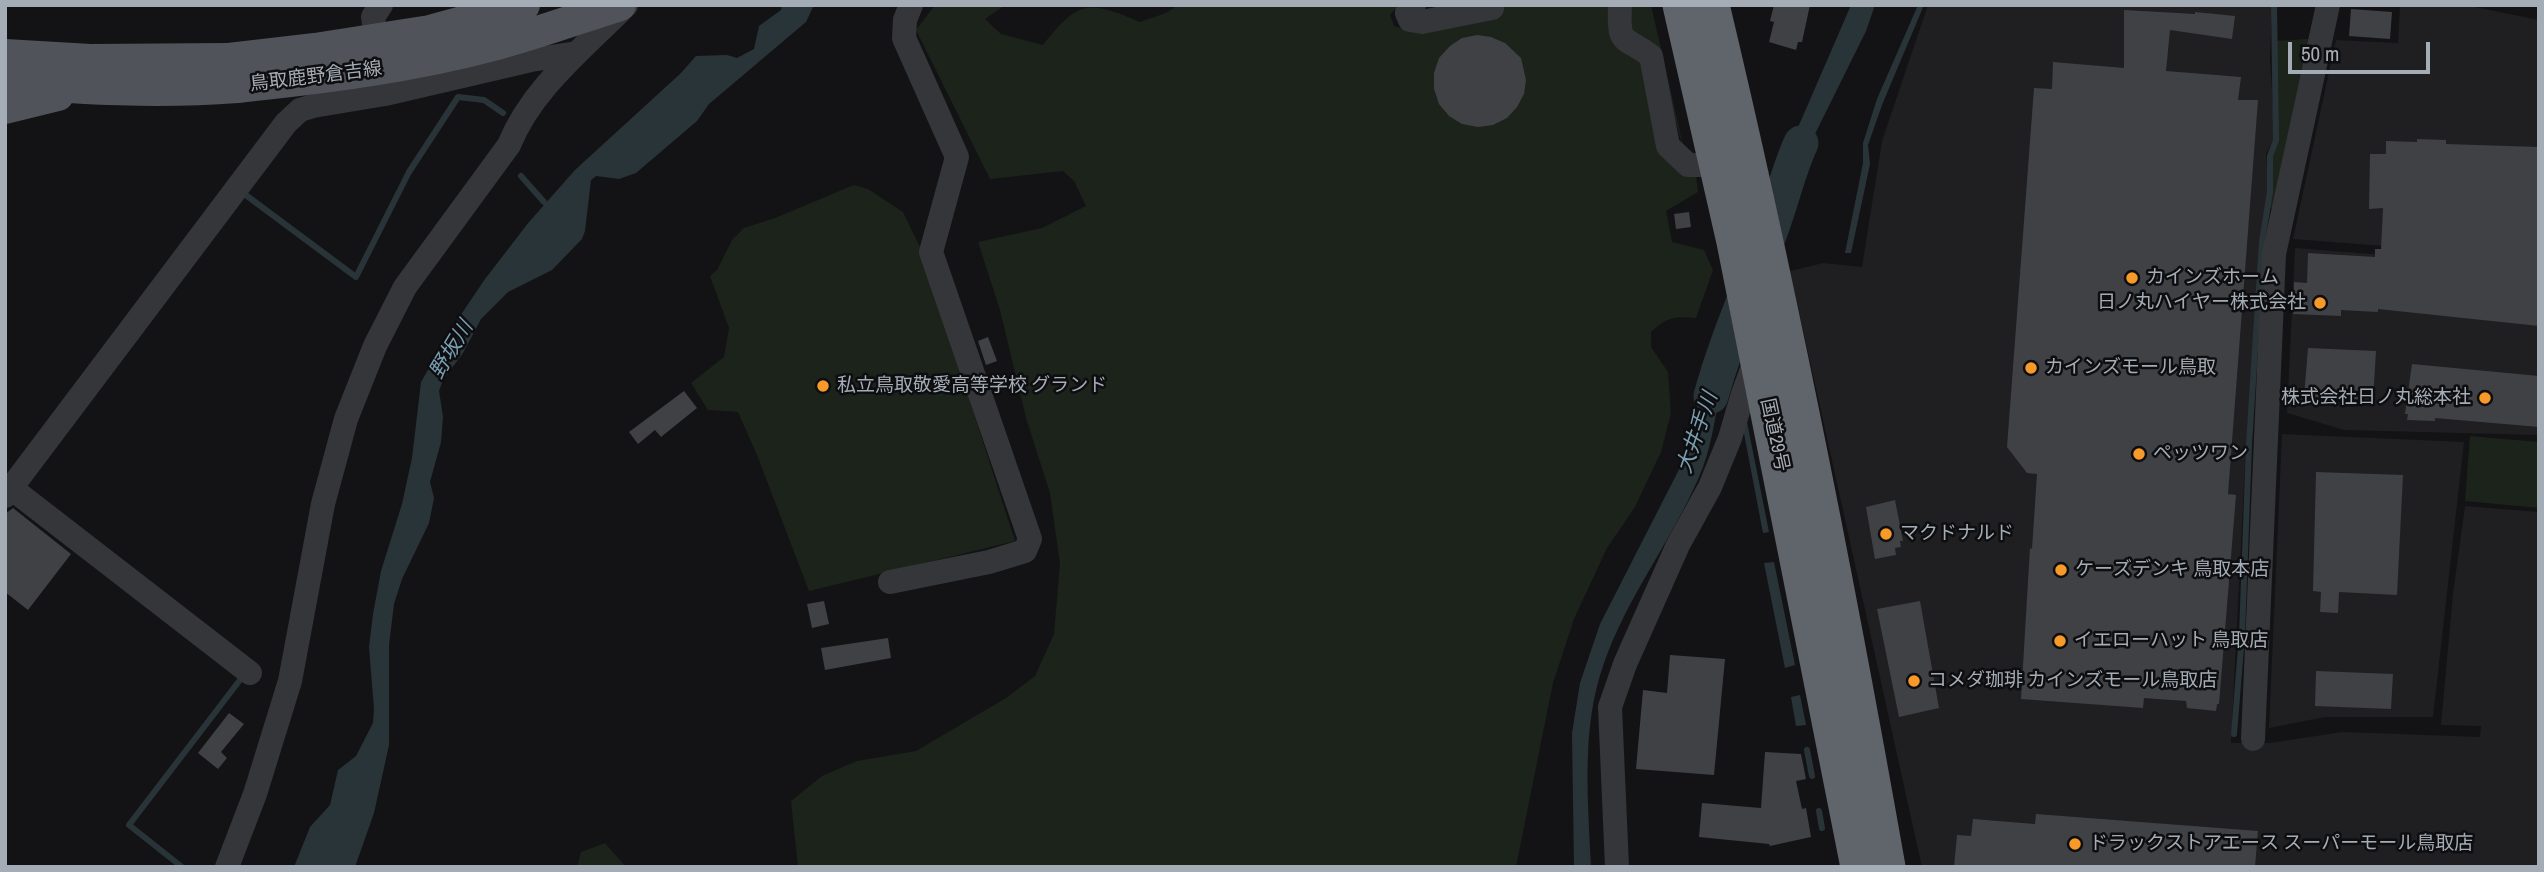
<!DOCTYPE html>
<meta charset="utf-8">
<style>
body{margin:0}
#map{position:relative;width:2544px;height:872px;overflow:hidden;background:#131315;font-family:"Archivo Narrow",sans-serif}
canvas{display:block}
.frame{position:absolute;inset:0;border:7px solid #a4acb6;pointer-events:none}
.scale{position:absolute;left:2288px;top:42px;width:142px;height:32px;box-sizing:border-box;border:4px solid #a4acb6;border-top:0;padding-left:9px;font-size:21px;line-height:24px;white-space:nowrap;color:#a4acb6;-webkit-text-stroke:5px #0e0e10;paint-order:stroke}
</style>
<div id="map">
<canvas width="2544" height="872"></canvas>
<div class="frame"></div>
<div class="scale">50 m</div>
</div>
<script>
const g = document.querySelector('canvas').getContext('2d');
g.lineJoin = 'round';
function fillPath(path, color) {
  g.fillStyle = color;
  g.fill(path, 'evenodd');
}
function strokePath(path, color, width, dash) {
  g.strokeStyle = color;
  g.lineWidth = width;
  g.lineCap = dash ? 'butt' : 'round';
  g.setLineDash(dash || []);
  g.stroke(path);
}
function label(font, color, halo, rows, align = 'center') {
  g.font = font + ' "Archivo Narrow","Noto Sans JP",sans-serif';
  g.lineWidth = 5;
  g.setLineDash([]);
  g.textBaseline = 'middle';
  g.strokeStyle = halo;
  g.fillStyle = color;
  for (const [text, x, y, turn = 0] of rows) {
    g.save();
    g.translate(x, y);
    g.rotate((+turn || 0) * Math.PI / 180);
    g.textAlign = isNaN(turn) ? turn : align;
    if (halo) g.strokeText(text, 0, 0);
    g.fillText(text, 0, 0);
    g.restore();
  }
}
const built = new Path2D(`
 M1928,5H2272L2270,61L2275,136L2266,154L2269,191L2260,241L2245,464L2231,743H2270L2342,732L2480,737L2481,726L2441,725L2453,594L2465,506L2539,512V867H1922L1790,271L1823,263L1862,267L1882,141Z
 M2400,5H2465L2539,20V258L2293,239L2336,40L2398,43Z
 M2295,248L2539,267V435L2344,430L2287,413Z
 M2282,434L2464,442L2433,717H2325L2269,728Z`);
const green = new Path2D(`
 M935,5H1005L985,19L1001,34L1043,45C1079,0 1087,0 1140,22L1166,13L1178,5H1399L1390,15L1394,26L1406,29L1495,5H1614L1696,175L1698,192L1666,211L1672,242L1704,250L1713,270L1696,318C1673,316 1668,317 1651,332V347L1668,372L1671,413L1661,452L1635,507L1607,548L1574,619L1553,683L1516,867H798L791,801L822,776L857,761L916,751L1006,698L1035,676L1054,634L1060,564L1050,493L1026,418L1000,310L978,242L1042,228L1086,206L1074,181L1063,171L990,179L916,30Z
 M1628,5H1651L1685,154L1654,45L1632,38Z
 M2309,39L2273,209L2269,207L2271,156L2277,140L2274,41Z
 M854,185L868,189L903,212L920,247L1015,541L809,591L757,455L738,412L708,410L691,383L724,357L729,328L710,276L717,270L732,240L744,228L775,218Z
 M2470,436L2539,442V508L2465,501Z
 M605,843L626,867H577L581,852Z`);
const water = new Path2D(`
 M782,5H814L806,22L709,104L697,121L636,173L619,179L596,176L591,180L585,231L582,239L552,270L508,292L481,319L463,353L443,380L439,391L443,417L441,442L430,482L434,498L429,523L402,579L394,604L389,645V745L374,813L355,867H294L310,827L330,805L338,770L356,756L373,723L374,709L369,647L373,614L381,571L402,504L412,458L421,382L452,328L485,279L529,222L575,170L681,73L696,56L727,55L737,58L754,49L759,26L781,10Z
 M1851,5H1875L1866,31L1813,138L1792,194L1777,176Z
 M1918,5H1924L1882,105L1868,145L1870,164L1851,253H1845L1863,163V143L1877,99Z
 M1717,344L1732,359C1728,370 1723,382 1720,394C1714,422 1711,450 1699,477C1671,542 1626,598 1603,666C1581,730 1588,800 1591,867H1574L1572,733L1580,683L1600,624L1689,450L1704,383Z
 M1747,422L1769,532L1763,533L1742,423Z
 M1774,562L1795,665L1785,668L1764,563Z
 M1800,695L1806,725L1796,726L1791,697Z`);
const stream = new Path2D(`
 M521,176L544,202
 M241,196L243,193L356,277L409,172L458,97L484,100L503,113
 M2234,734L2242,635L2249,444L2262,241L2270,192V156L2276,140L2274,5
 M1807,750L1812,776
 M1819,811L1822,828
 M182,867L129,825L243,676`);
const river = new Path2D(`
 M1711,396C1727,337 1753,282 1773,224C1783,196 1789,169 1801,143`);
const building = new Path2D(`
 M1774,5H1810L1802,42H1798L1796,50L1769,42L1774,22L1770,21Z
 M2351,9L2392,12L2390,39L2349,36Z
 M2124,10L2195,14V12L2235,16L2232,39L2170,30L2166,71L2241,77L2238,100H2258L2228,494L2236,495L2219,704H2217L2216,711L2187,708L2186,701L2144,698L2143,708L2021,699L2030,548L2032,549L2037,474L2027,473L2007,447L2034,88L2052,89L2053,62L2124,68Z
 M1477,35L1491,37L1505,43L1521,58L1526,80L1524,94L1517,107L1507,118L1493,125L1478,127L1462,124L1449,116L1439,104L1434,89V73L1439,58L1450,46L1462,38Z
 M2417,139L2446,140V144L2539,147V326L2378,309V312L2341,310V316L2293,314L2294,282L2307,283L2308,253L2375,257V249H2381L2383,208L2369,209L2370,154H2386V141L2417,142Z
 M1689,212L1691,227L1676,229L1674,214Z
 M988,337L997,361L986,365L978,341Z
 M2308,348L2376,351L2373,400L2304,397Z
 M2412,364L2539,376V427L2435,418V421L2407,420L2408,414H2405Z
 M684,391L697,408L661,437L655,430L638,444L629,432Z
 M2316,472L2403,475L2397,595L2339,592L2338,613L2320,612L2321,592L2313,591Z
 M1895,500L1903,541H1900L1901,547L1895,548L1896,555L1875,559L1866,507Z
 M13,508L71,554L28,610L5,592V514Z
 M824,601L829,624L812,628L807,604Z
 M1920,601L1939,708L1899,717L1877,609Z
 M888,638L891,658L825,670L821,648Z
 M1670,655L1725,659L1714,775L1636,769L1643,690L1667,693Z
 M2316,671L2393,674L2391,709L2315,706Z
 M229,713L244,724L221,752L227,758L218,769L198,753Z
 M1765,752L1801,754L1806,779L1796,781L1802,809L1806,808L1811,837L1770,846L1769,844L1699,837L1702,803L1761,808Z
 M2036,814L2258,831L2255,867H1954L1957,835L1971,836L1973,819L2035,824Z`);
const minor = new Path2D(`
 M1414,5L1407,13L1410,20L1422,22L1492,8
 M1620,5C1618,47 1623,35 1651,56L1668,146L1688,165H1718
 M379,55L373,17L381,5
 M11,488L250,673
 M5,496L286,123L300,110L313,106L385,94L531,60L577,53
 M890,582L989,562L1025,551L1030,539L931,252L957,157L904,38L905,20L911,5
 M2253,739L2274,254L2328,5
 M227,867L255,794L290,681L323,504L346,419L375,346L405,287L509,145C532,88 584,48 626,5
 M1617,867L1610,707L1625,664L1678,545L1710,487L1730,438L1743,394L1757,356`);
const major = new Path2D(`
 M5,55L90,60L229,59
 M5,82C83,89 159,93 237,87
 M5,108L58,95`);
const highway = new Path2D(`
 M1681,5L1735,242L1859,867
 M1711,5C1779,290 1836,578 1887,867`);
const majorBridge = new Path2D(`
 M229,59L315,49L430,31L524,5
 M237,87C324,78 411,67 497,44C538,33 579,18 620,5`);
const markers = [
 [2132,278,7,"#f79a29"],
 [2320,303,7,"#f79a29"],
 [2031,368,7,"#f79a29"],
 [823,386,7,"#f79a29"],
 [2485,398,7,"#f79a29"],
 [2139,454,7,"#f79a29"],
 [1886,534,7,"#f79a29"],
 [2061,570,7,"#f79a29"],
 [2060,641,7,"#f79a29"],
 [1914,681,7,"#f79a29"],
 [2075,844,7,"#f79a29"]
];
const streetNames = [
 ["鳥取鹿野倉吉線",316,77,-7],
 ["国道29号",1774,435,78]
];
const poiNames = [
 ["カインズホーム",2146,278],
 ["日ノ丸ハイヤー株式会社",2306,303,"right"],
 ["カインズモール鳥取",2045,368],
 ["私立鳥取敬愛高等学校 グランド",837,386],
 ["株式会社日ノ丸総本社",2471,398,"right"],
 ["ペッツワン",2153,454],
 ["マクドナルド",1900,534],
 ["ケーズデンキ 鳥取本店",2075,570],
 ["イエローハット 鳥取店",2074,641],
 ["コメダ珈琲 カインズモール鳥取店",1928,681],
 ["ドラックストアエース スーパーモール鳥取店",2089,844]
];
const waterNames = [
 ["野坂川",452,350,-59],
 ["大井手川",1698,433,-71]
];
fillPath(built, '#1f1f22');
fillPath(green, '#1b231b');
fillPath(water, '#293439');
strokePath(stream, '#293439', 6);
strokePath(river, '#293439', 35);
fillPath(building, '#3f4145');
strokePath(minor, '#34363a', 24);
strokePath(major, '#505359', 32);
strokePath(highway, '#60646b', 37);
strokePath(majorBridge, '#505359', 32);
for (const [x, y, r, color] of markers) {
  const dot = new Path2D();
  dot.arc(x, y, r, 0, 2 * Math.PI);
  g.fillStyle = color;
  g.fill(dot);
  strokePath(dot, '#0e0e10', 2.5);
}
label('19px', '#a4acb6', '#0e0e10', streetNames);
label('19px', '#a4acb6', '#0e0e10', poiNames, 'left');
label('italic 21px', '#7a9eb2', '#0e0e10', waterNames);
</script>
